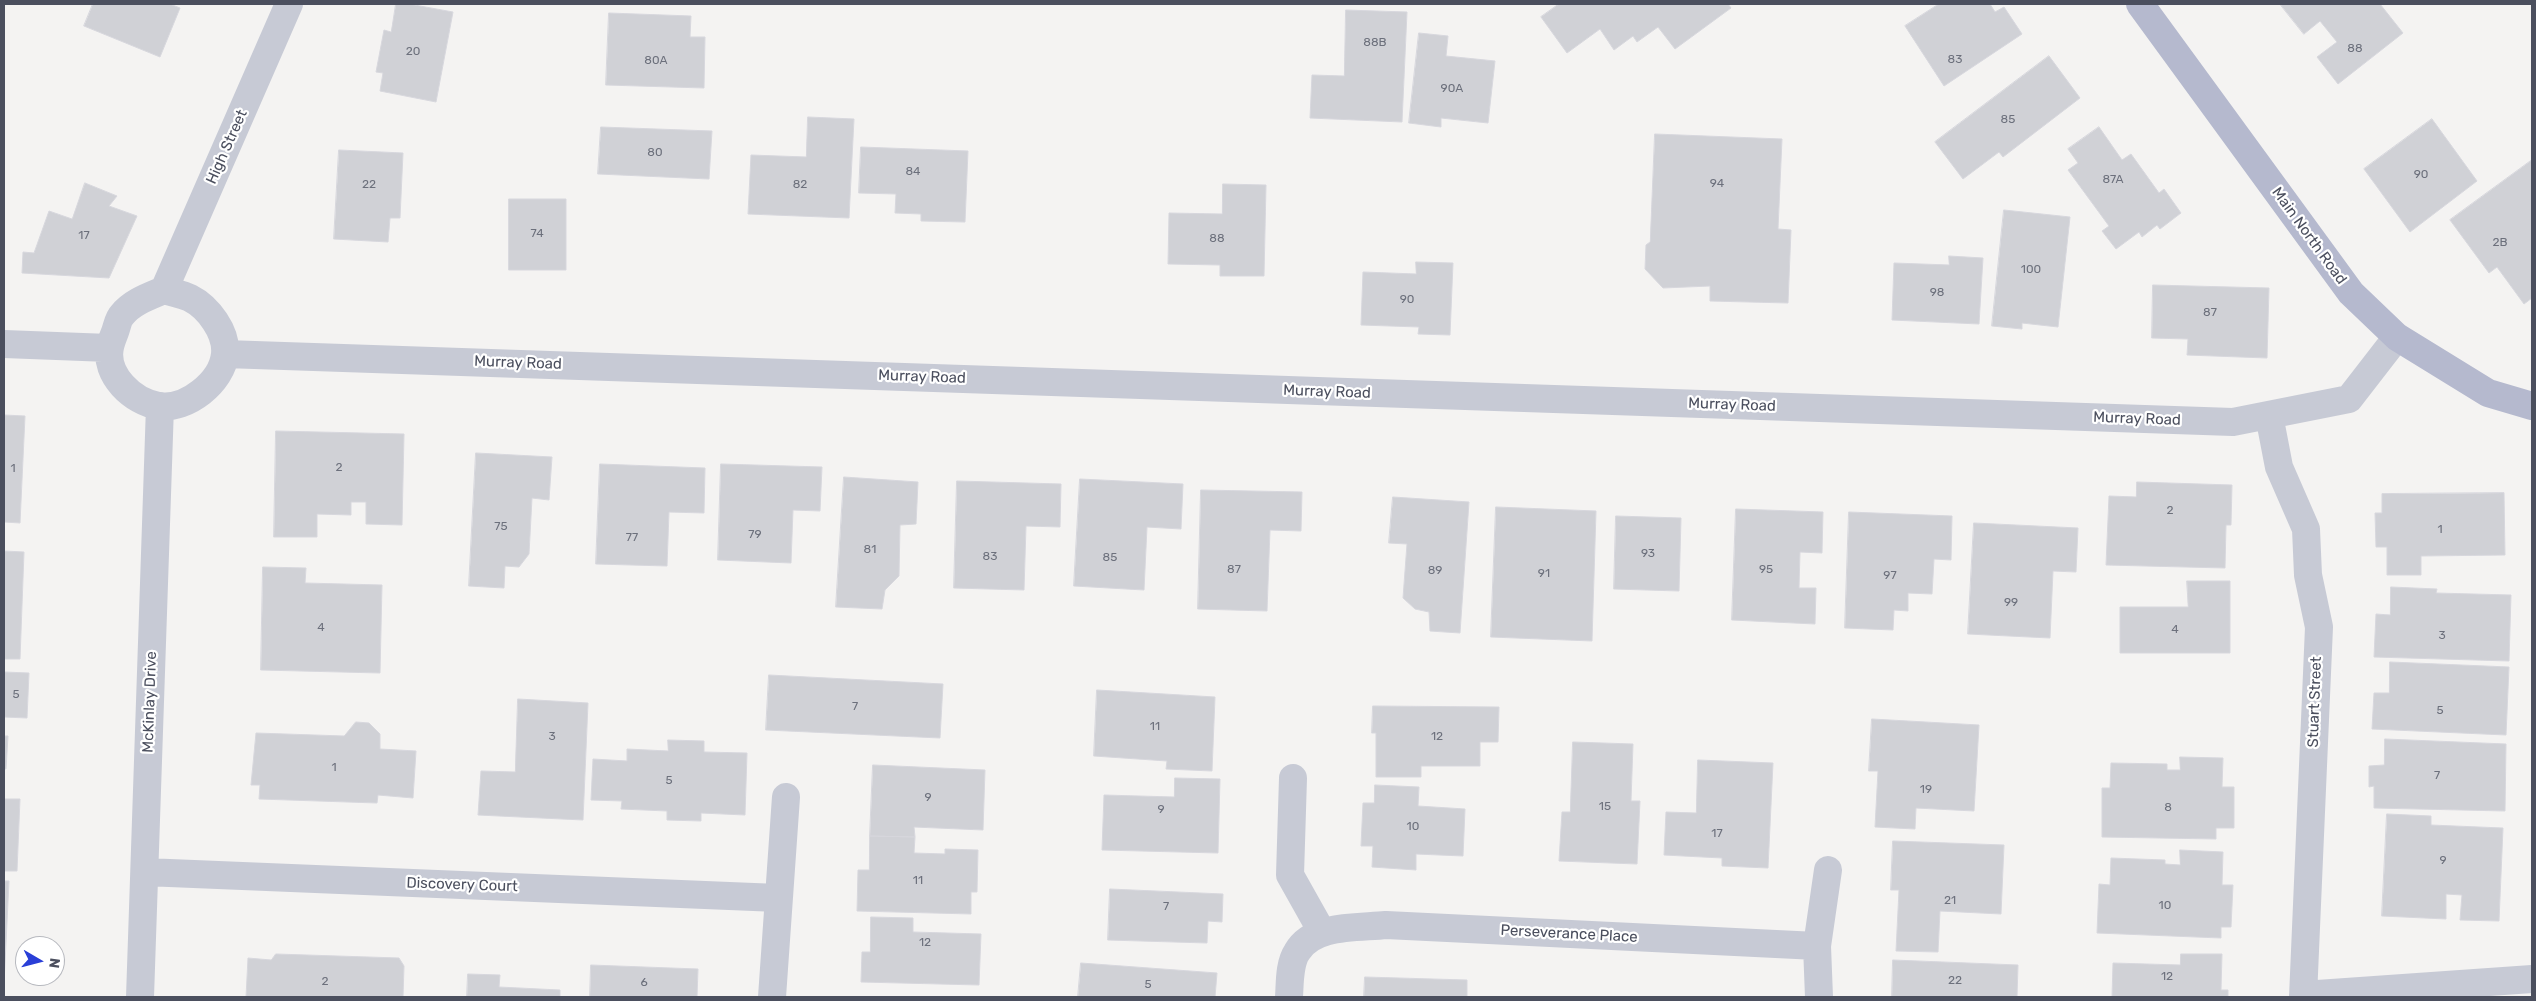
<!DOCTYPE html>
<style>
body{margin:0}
#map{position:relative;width:2536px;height:1001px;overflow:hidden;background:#f4f3f2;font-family:Rubik,sans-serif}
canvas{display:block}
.frame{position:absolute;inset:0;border:5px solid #4b4f5e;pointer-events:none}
.north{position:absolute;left:15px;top:936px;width:50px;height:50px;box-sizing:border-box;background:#fff;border:1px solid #b7b9bf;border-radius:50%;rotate:98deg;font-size:14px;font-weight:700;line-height:20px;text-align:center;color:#4b4f5e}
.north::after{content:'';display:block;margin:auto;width:18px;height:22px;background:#2a3fd7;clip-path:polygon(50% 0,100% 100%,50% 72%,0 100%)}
</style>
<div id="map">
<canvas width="2536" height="1001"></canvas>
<div class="frame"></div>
<div class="north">N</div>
</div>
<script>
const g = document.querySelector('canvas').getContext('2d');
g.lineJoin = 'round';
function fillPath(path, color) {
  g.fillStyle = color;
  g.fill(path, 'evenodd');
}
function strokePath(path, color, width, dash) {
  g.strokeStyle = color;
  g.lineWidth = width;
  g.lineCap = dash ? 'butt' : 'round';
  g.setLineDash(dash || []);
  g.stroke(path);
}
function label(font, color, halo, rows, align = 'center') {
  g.font = font + ' Rubik,sans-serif';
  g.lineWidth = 4.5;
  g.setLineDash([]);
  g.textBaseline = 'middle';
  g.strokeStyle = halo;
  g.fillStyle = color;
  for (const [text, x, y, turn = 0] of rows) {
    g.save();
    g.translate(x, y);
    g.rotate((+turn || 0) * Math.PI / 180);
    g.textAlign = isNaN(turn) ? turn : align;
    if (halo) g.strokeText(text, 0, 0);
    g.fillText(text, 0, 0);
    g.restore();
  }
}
const building = new Path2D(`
 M93,4H170L180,8L160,57L84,26Z
 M396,4H409L453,12L436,102L380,91L383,73L376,72L384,30L391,32Z
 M1559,4H1728L1731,8L1675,49L1658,27L1637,42L1633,36L1614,50L1600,29L1567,53L1541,17Z
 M1939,4H1990L1995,12L2004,7L2022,34L1944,86L1905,26Z
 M2280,4H2380L2403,33L2338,84L2317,57L2337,42L2320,21L2304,34Z
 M1346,10L1407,12L1402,122L1310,118L1312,75L1344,76Z
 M609,13L691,16L690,37H705L704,88L606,85Z
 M1419,33L1448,36L1446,56L1495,61L1488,123L1441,118V127L1409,123Z
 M2049,56L2080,98L2003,157L1999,152L1963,179L1935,142Z
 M808,117L854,119L849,218L748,214L751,155L806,157Z
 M2432,119L2477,181L2410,232L2364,169Z
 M601,127L712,131L709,179L598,174Z
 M2099,127L2122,160L2131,154L2159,193L2164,189L2181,213L2160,229L2157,225L2142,237L2139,232L2116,249L2102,231L2109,226L2068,170L2078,163L2068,149Z
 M1655,134L1782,139L1778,229L1791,230L1788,303L1710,301V286L1663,288L1645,269L1646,245L1650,242Z
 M861,147L968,151L965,222L921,221V214L895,213L896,194L859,193Z
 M339,150L403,153L400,218H390L388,242L334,239Z
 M2532,160V298L2524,304L2497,267L2489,273L2450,220Z
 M85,183L117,196L109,206L137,216L109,278L22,273L23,252L34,253L49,211L72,219Z
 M1223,184L1266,185L1264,276H1220V265L1168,264L1169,213L1222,214Z
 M509,199H566V270H509Z
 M2004,210L2070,217L2058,327L2022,323V329L1992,326Z
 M1949,256L1983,258L1979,324L1892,320L1894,263L1949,265Z
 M1416,262L1453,263L1450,335L1418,334L1419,327L1361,325L1363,272L1416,274Z
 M2153,285L2269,288L2267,358L2187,355L2188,339L2152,338Z
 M4,415L25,416L20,523L4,522Z
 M276,431L404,434L402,525L366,524V502H351V515L317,514V537H274Z
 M476,453L552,457L549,500L532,498L529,554L519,567L505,566L504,588L469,586Z
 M600,464L705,468L704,513L669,512L667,566L596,564Z
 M721,464L822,467L820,511L793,510L791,563L718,560Z
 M844,477L918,482L916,524L900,525L899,576L885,590L882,609L836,607Z
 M1080,479L1183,484L1181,529L1147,527L1144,590L1074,586Z
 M957,481L1061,484L1060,527L1026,526L1024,590L954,588Z
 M2137,482L2232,485L2231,525H2226L2225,568L2106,565L2109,496L2136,497Z
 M1201,490L1302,492L1301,531L1270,530L1267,611L1198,609Z
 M2504,493L2505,555L2421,556V575H2387V547H2376L2375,513H2382V494Z
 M1393,497L1469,502L1460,633L1430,631L1429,612L1415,609L1403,598L1407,544L1389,543Z
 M1496,507L1596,511L1592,641L1491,637Z
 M1736,509L1823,512L1822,553L1800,552L1799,588H1816L1815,624L1732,620Z
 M1849,512L1952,516L1951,560L1934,559L1932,594L1908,593V611L1894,610L1893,630L1845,628Z
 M1616,516L1681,518L1679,591L1614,589Z
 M1974,523L2078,528L2076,572L2053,571L2050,638L1968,634Z
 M4,551L24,552L20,659H4Z
 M263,567L306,568L305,583L382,585L380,673L261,670Z
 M2187,581H2230V653H2120V607H2188Z
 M2391,587L2437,589L2436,593L2511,595L2509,661L2374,657L2376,614L2390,615Z
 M2390,662L2509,667L2506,735L2372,729L2374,693H2389Z
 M4,672L29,673L27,718L4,717Z
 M769,675L943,684L940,738L766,730Z
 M1097,690L1215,697L1212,771L1166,769L1167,761L1094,756Z
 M518,699L588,703L583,820L478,815L481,771L515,772Z
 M1373,706L1499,707L1498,742H1480V766H1421V777H1376V733H1372Z
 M1872,719L1979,725L1974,811L1916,808L1915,829L1875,827L1878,771H1869Z
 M356,722L369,723L380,734V749L416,751L413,798L378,795L377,803L259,799L260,785H251L256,733L344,736Z
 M4,736H8L6,769H4Z
 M2385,739L2506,744L2505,811L2374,808V786L2369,787V766L2384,765Z
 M668,740L704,741V752L747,753L745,815L701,813V821L667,820V811L621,809L622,801L591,800L593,759L627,761V749L668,751Z
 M1573,742L1633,744L1631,801H1640L1637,864L1559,861L1562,812H1570Z
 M2180,757L2223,758L2222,787H2234V828H2216V839L2102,837V788H2110L2111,763L2167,764V770H2180Z
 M1698,760L1773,763L1768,868L1722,866V858L1664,855L1666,812L1696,813Z
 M873,765L985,770L983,830L914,827L915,837L870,836Z
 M1175,778L1220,779L1218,853L1102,850L1104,795L1174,797Z
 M1375,785L1419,787L1418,806L1465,809L1463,856L1416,854V870L1372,867L1373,846H1361L1363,803H1374Z
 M4,799H20L17,871H4Z
 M2387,814L2431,816V825L2503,828L2499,921L2460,920L2462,895L2446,894V919L2382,916Z
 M870,836L915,837L914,853L945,854V849L978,850L977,892H971V914L857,911L858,870H869Z
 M1893,841L2004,845L2001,914L1940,911L1938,952L1896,951L1899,890H1891Z
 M2180,850L2223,852L2222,885H2233L2231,927H2221V938L2097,933L2099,884L2110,885L2111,858L2165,860V864L2180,865Z
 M4,881H9L4,984Z
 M1110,889L1223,894L1222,922L1208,921L1207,943L1108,940Z
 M871,917L913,918V932L981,934L979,985L861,982L862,952H870Z
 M276,954L399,958L404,966L403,997H246L248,958L271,960Z
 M2181,954H2222L2221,990H2228V997H2112L2113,963L2180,965Z
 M1893,960L2018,965L2017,997H1892Z
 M1081,963L1217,973L1215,997H1078Z
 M591,965L698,969L697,997H590Z
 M468,974L500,975L499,987L560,990V997H467Z
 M1365,977L1467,980V997H1364Z`);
const minor = new Path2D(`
 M164,290C173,293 182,294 190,298C208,307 227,332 225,354C222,382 187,410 159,406C133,402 104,375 110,347C111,342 113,337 115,332C117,327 118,319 122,315C132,302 150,296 164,290Z
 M164,290L289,4
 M4,344L109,348
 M225,354L2233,422L2349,399L2397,337
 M2269,415L2279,467L2306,529L2308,575L2319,627L2303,997
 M1293,778L1290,875L1322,932
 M145,872L778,898
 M2303,995L2532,979
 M140,997L160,406
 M772,997L786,797
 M1289,997C1290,983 1289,964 1297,952C1313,924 1358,928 1386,925L1817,946
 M1819,997L1817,946L1828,870`);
const major = new Path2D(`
 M2140,4L2351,293L2397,337L2488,393L2532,406`);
const numberNames = [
 ["88B",1375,43],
 ["88",2355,49],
 ["20",413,52],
 ["83",1955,60],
 ["80A",656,61],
 ["90A",1452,89],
 ["85",2008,120],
 ["80",655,153],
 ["84",913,172],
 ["90",2421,175],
 ["87A",2113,180],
 ["94",1717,184],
 ["22",369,185],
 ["82",800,185],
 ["74",537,234],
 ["17",84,236],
 ["88",1217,239],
 ["2B",2500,243],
 ["100",2031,270],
 ["98",1937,293],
 ["90",1407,300],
 ["87",2210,313],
 ["2",339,468],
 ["1",13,469],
 ["2",2170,511],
 ["75",501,527],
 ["1",2440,530],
 ["79",755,535],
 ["77",632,538],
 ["81",870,550],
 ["93",1648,554],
 ["83",990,557],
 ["85",1110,558],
 ["87",1234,570],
 ["95",1766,570],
 ["89",1435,571],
 ["91",1544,574],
 ["97",1890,576],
 ["99",2011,603],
 ["4",321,628],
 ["4",2175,630],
 ["3",2442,636],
 ["5",16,695],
 ["7",855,707],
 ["5",2440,711],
 ["11",1155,727],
 ["3",552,737],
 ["12",1437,737],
 ["1",334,768],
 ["7",2437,776],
 ["5",669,781],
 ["19",1926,790],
 ["9",928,798],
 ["15",1605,807],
 ["8",2168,808],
 ["9",1161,810],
 ["10",1413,827],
 ["17",1717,834],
 ["9",2443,861],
 ["11",918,881],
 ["21",1950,901],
 ["10",2165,906],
 ["7",1166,907],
 ["12",925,943],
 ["12",2167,977],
 ["22",1955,981],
 ["2",325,982],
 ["6",644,983],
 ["5",1148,985]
];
const streetNames = [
 ["High Street",227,147,-66],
 ["Main North Road",2309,236,54],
 ["Murray Road",518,363,2],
 ["Murray Road",922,377,2],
 ["Murray Road",1327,392,2],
 ["Murray Road",1732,405,2],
 ["Murray Road",2137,419,2],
 ["McKinlay Drive",150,702,-88],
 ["Stuart Street",2315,702,-88],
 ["Discovery Court",462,885,2],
 ["Perseverance Place",1569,934,3]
];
fillPath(building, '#d0d1d6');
strokePath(building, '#d7d7dd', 1);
strokePath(minor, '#c7cad5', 28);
strokePath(major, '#b5b9ce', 28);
label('12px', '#6c707c', null, numberNames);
label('15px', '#4b4f5e', '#fff', streetNames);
</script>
